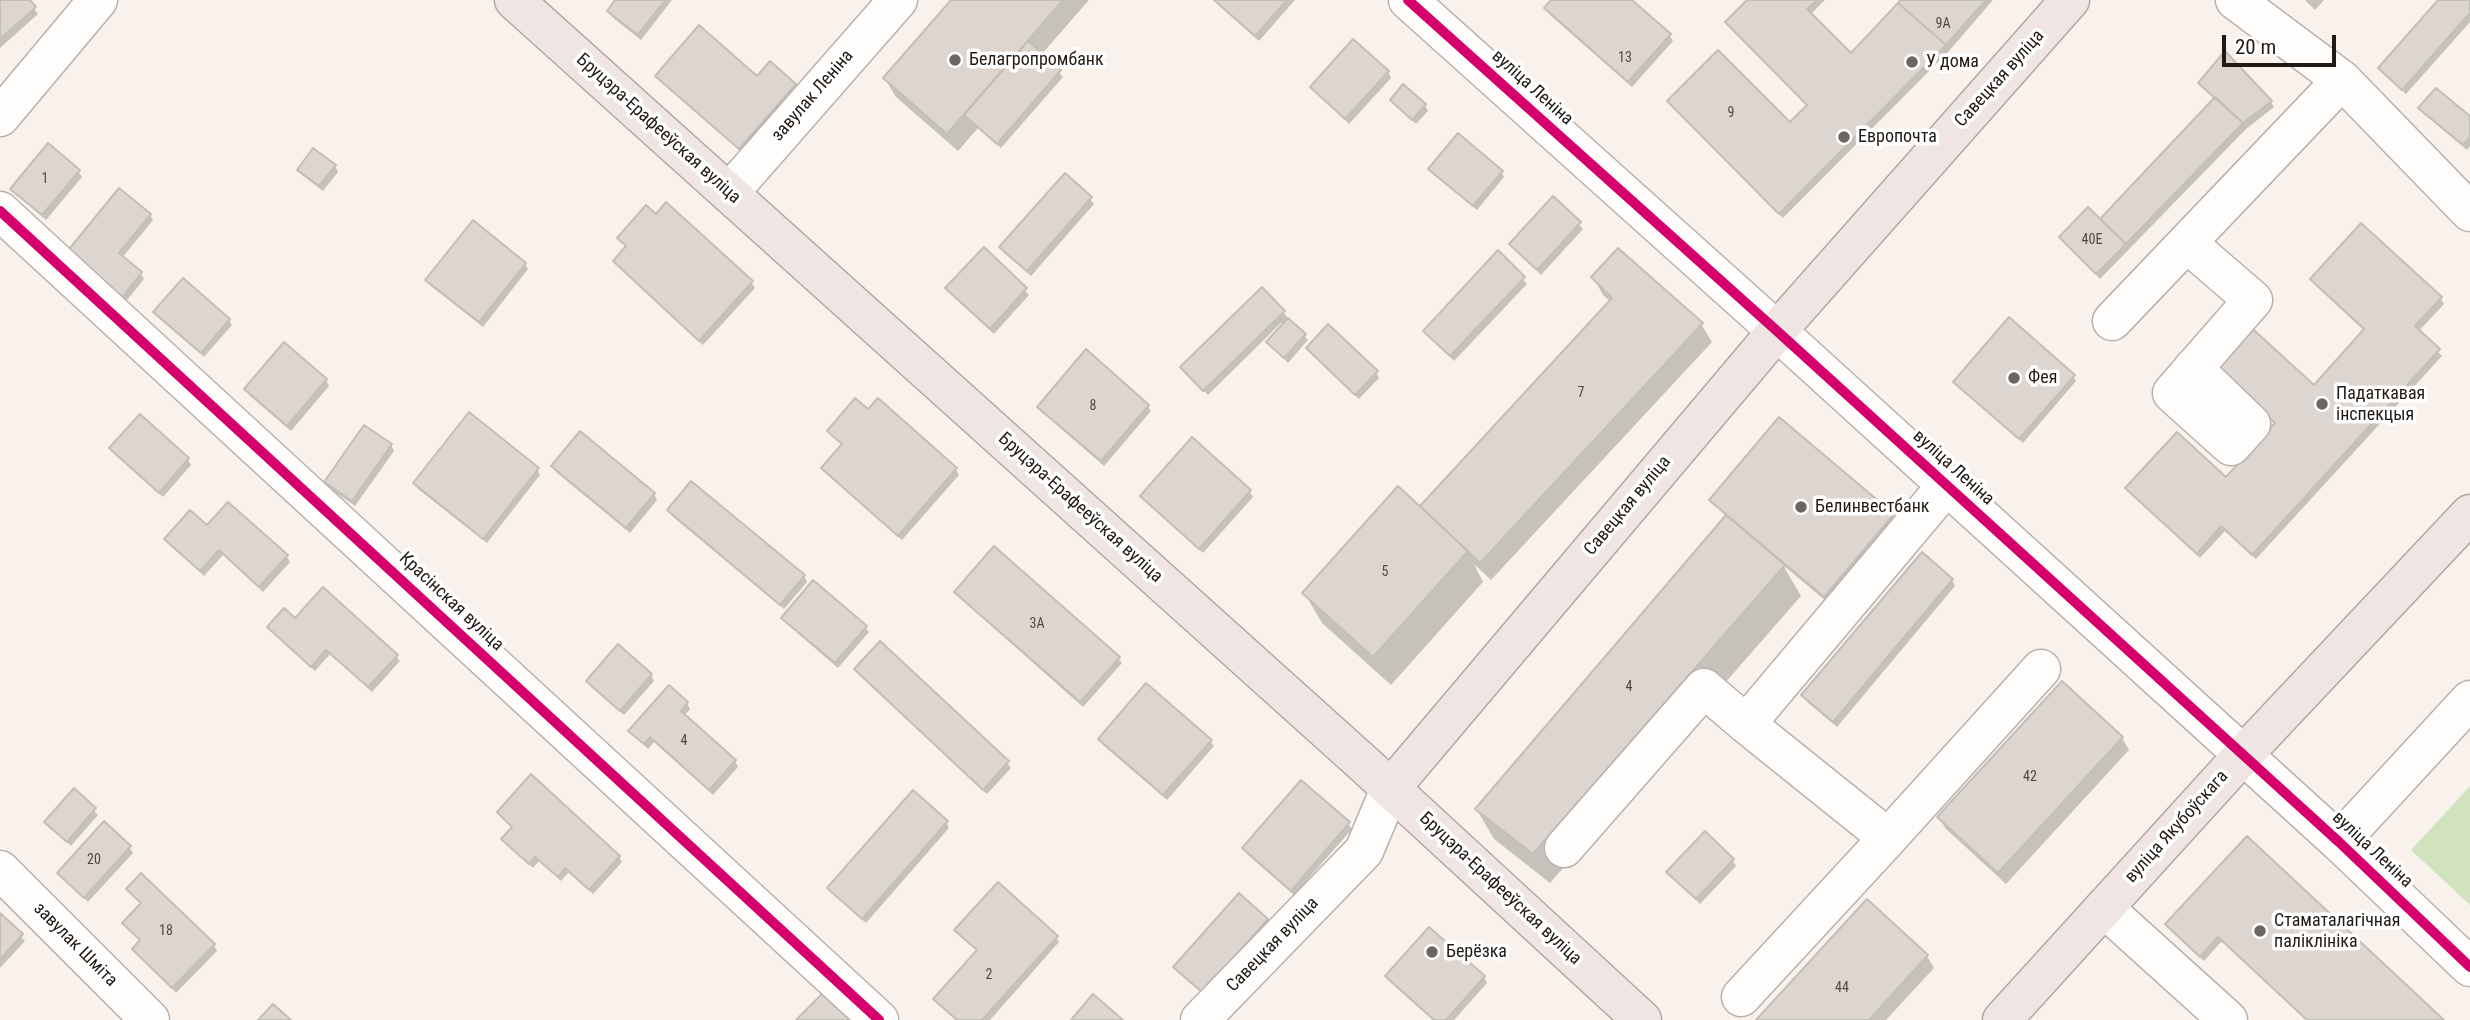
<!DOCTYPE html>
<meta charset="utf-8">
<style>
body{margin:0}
#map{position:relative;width:2470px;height:1020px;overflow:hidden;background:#f9f2ec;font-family:"Roboto Condensed",sans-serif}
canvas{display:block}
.scale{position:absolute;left:2222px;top:35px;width:114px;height:32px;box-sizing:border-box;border:4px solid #211a14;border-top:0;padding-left:9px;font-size:21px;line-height:24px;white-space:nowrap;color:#211a14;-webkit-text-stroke:5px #fff;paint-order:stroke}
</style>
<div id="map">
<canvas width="2470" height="1020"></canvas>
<div class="scale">20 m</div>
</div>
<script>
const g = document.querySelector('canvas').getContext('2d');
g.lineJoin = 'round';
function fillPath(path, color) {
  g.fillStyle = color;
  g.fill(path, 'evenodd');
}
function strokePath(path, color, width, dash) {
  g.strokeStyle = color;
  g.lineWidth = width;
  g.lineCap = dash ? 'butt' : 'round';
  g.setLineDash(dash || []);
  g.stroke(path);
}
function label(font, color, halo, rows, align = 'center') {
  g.font = font + ' "Roboto Condensed",sans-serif';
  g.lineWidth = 7;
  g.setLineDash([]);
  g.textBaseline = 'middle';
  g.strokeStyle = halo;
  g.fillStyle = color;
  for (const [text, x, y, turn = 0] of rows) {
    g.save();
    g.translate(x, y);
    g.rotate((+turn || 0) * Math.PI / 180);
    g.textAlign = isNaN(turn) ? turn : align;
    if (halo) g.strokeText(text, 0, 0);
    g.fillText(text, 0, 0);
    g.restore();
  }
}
const green = new Path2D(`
 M2470,786V905L2411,850Z`);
const shadow = new Path2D(`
 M0,0H27L38,14L0,48Z
 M617,0H672L641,40L612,17L609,11Z
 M953,0H1089L1041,55L1063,77L1001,148L978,128L958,151L896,97L885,79Z
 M1213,0H1295L1259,41Z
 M1553,0H1630L1669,35L1673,41L1632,87L1549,14L1546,8Z
 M1749,0H1825L1810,15L1851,56L1901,0H1993L1949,51L1783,218L1673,107L1790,124L1808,106L1727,23Z
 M2305,0H2324L2315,10Z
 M2440,0H2470V22L2406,94L2380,68Z
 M1353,41L1388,72L1391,78L1349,124L1312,87Z
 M658,76L795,85L798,90L743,153L661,82Z
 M2200,83L2271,102L2274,107L2246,129L2100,279L2061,237L2100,221L2216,99Z
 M1392,100L1425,105L1428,111L1416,124Z
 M2420,108L2470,118V146L2467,150L2424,114Z
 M335,166L338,172L323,191L302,175L299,170Z
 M1430,169L1501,172L1504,177L1477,210L1434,175Z
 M78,171L82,177L46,220L16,194L12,189Z
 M1553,198L1583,229L1541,275L1511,244Z
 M1090,199L1094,204L1031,276L1004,253L1001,247Z
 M150,215L153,220L122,258L141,274L144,279L120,309L66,265Z
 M2361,226L2441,299L2444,304L2418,332L2442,356L2256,559L2225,531L2200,558L2131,494L2128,489L2226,480L2276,425L2212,366L2314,387L2365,331L2315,285L2312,279Z
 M619,238L751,282L755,288L703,345L618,267L615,262L627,248Z
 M984,250L1029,295L994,334L951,294L947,289Z
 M1498,253L1527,284L1454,361L1429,336Z
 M525,264L528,269L483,327L431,286L428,280Z
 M1593,277L1701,324L1712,342L1491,580L1474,564L1483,582L1391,685L1322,623L1305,594L1426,513L1422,506L1611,302L1603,295Z
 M1262,289L1308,340L1288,363L1269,343L1283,325L1281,323L1208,395L1186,373Z
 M156,312L229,320L232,325L204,357L159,318Z
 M1308,348L1376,372L1379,378L1359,399Z
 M2073,376L2076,381L2023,443L1959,387L1955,382Z
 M326,380L329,386L291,431L249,395L246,389Z
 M1148,406L1151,411L1104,466L1042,412L1039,407Z
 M829,431L956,470L959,475L902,540L827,474L823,469L843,446Z
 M580,433L654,494L657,500L630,533L556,472L553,467Z
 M1192,440L1250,492L1253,497L1203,553L1146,502L1142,496Z
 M391,445L394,451L355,506L329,488L326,482Z
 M111,448L188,460L191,465L163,497L114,454Z
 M537,469L540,475L487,543L418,489L415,483Z
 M1711,501L1892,515L1896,521L1827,602L1783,565L1801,596L1550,883L1494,839L1477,810L1727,517Z
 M228,504L287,557L290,562L263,592L223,555L204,576L166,539L207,528Z
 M669,511L804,576L807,582L784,609L672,516Z
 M1922,555L1952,580L1955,586L1837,727L1806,701L1803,696Z
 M956,592L1118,658L1122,663L1083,707L959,597Z
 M783,618L865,627L869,632L838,668L787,624Z
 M295,620L396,656L400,661L372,692L330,654L315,671L273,633L269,627Z
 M856,669L1007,763L1011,768L987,794L860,675Z
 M651,675L654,681L624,715L591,687L588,681Z
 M687,703L690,709L684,716L735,761L738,767L713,795L654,742L648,749L631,731Z
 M2122,738L2129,750L2006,884L1946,829L1939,817Z
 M1100,739L1210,741L1214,746L1167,800L1103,745Z
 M74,791L98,815L71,846L46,822Z
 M499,812L619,857L622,862L593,894L569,872L561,881L539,861L533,868L506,845L503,839L513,828Z
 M946,822L949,828L866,923L833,894L829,889Z
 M1348,824L1352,829L1294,895L1247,854L1244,848Z
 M2247,838L2441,1020H2306L2222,941L2204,961L2170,930L2167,925Z
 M129,847L133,853L88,902L59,873Z
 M1732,860L1736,866L1700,904L1669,872Z
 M128,889L214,945L217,951L176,993L134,949L141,942L125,923L142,905Z
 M0,915L25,941L0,968Z
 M1267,920L1270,926L1207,998L1179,973L1176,967Z
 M957,931L1056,937L1059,942L990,1020H956L935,999L978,952Z
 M1927,956L1934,968L1886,1020H1759Z
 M1387,977H1484L1487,983L1454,1020H1433L1390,982Z`);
const building = new Path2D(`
 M0,0H30L36,7L0,39Z
 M615,0H665L638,35L607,11Z
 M951,0H1063L947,134L883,78Z
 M1214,0H1287L1255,36Z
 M1551,0H1632L1671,34L1628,82L1544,8Z
 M1747,0H1817L1807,9L1851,53L1898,3L1946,45L1779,214L1667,101L1718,50L1790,122L1807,105L1725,22Z
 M1900,0H1986L1946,45L1898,3Z
 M2438,0H2470V13L2402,90L2378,68Z
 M699,25L757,76L770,61L796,84L739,149L655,76Z
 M1353,39L1389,71L1345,119L1310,87Z
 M1028,41L1061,70L997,144L964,115Z
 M2225,51L2272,101L2243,123L2198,83Z
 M1403,84L1426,104L1412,120L1390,100Z
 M2436,88L2470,116V137L2463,145L2418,108Z
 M2215,97L2243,123L2126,244L2100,219Z
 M1458,133L1503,171L1473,206L1428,169Z
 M48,143L80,170L42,215L10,189Z
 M313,148L336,165L319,186L297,170Z
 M1065,173L1092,197L1027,271L999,247Z
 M119,188L151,214L119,253L142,272L116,305L61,259Z
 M1553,196L1581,222L1537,270L1509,244Z
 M666,202L753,281L699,341L613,261L626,246L617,238L646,205L656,214Z
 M2088,207L2126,244L2096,274L2059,237Z
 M473,220L526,263L479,322L425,280Z
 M2361,223L2442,297L2415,326L2440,349L2252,555L2221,526L2197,554L2125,488L2177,432L2226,477L2275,423L2206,360L2243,320L2314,385L2364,329L2310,279Z
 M984,247L1027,288L990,329L945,288Z
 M1618,248L1703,323L1480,563L1420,506L1612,298L1591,277Z
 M1498,250L1525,277L1450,356L1423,331Z
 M183,278L230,319L201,353L153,312Z
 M1262,287L1285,311L1203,391L1180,367Z
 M2009,317L2075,375L2019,439L1953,382Z
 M1288,318L1306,334L1284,358L1266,342Z
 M1328,324L1378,371L1355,395L1306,348Z
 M284,342L327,379L287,426L244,389Z
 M1086,349L1149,405L1101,461L1037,407Z
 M855,398L868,409L878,398L957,468L898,536L821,468L842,444L827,431Z
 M469,412L539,468L483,539L413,483Z
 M140,414L189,458L159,493L109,448Z
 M1779,417L1894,514L1824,597L1709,500Z
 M364,425L392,444L352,501L324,482Z
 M580,431L655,493L626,528L551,466Z
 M1192,437L1251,490L1199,549L1140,496Z
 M691,481L805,575L780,605L667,510Z
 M1398,486L1468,551L1373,657L1302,593Z
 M228,502L288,555L259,587L219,550L200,571L164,539L190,510L207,525Z
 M1726,515L1785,565L1533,854L1475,809Z
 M994,546L1120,657L1080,702L954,592Z
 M1922,552L1953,579L1833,722L1801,695Z
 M813,580L867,626L835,663L781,618Z
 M323,587L398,655L368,687L326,650L311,667L267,627L284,608L295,618Z
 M880,641L1009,761L983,790L854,669Z
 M618,644L652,674L620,711L586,681Z
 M2062,681L2123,737L1998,873L1937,817Z
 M1146,683L1212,740L1163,795L1098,739Z
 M669,685L688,702L681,711L736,760L709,790L650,737L644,744L628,731Z
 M531,774L620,856L589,890L565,868L558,877L535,857L529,864L501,839L512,827L497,812Z
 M1301,780L1350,822L1291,891L1242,848Z
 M74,788L96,808L67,842L44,822Z
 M913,790L948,821L862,919L827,888Z
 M104,821L131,846L84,898L57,873Z
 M1705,831L1734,859L1696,899L1666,872Z
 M2247,836L2444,1020H2307L2218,937L2200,957L2165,924Z
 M141,873L215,944L172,988L132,949L140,940L122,923L141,903L126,889Z
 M998,882L1058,936L982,1020H957L933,999L977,950L954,930Z
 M1239,893L1268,919L1203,993L1173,967Z
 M1867,899L1928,955L1869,1020H1756Z
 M0,913L23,934L0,959Z
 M1429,927L1485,976L1446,1020H1434L1385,976Z
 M823,993L851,1020H796Z
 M1093,994L1123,1020H1071Z
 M273,1004L291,1020H258Z`);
const minor = new Path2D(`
 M1408,0L1777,331L2339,842L2470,967
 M2235,0L2342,80L2470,212
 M0,117L98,0
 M729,193L898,0
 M0,211L879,1020
 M2188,244L2253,300L2172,393L2231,446L2251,424L2193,368
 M2112,321L2342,80
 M1888,838L2041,669
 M2339,842L2470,700
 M1564,848L1704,688L1746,724L1947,485
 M0,870L150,1020
 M2104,908L2228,1020
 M1741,997L1888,838L1746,724
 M1200,1020L1364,851L1390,789`);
const major = new Path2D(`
 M514,0L1364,764L1642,1020
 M1390,789L1777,331L2070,0
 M2002,1020L2243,755L2470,514`);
const cycleway = new Path2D(`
 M1408,0L1777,331L2339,842L2470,967
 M0,211L879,1020`);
const markers = [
 [955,60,7,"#6d6660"],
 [1912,62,7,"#6d6660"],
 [1844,137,7,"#6d6660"],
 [2014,378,7,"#6d6660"],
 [2322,404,7,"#6d6660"],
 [1801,507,7,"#6d6660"],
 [2260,931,7,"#6d6660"],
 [1432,952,7,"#6d6660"]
];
const numberNames = [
 ["9А",1943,24],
 ["13",1625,58],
 ["9",1731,113],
 ["1",45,179],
 ["40Е",2092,240],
 ["7",1581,393],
 ["8",1093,406],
 ["5",1385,572],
 ["3А",1037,624],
 ["4",1629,687],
 ["4",684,741],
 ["42",2030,777],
 ["20",94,860],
 ["18",166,931],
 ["2",989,975],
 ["44",1842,988]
];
const poiNames = [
 ["Белагропромбанк",969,60],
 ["У дома",1926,62],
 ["Европочта",1858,137],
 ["Фея",2028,378],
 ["Падаткавая",2336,394],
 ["інспекцыя",2336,415],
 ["Белинвестбанк",1815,507],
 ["Стаматалагічная",2274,921],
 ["паліклініка",2274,942],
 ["Берёзка",1446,952]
];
const streetNames = [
 ["Савецкая вуліца",2000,79,-48],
 ["вуліца Леніна",1532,88,42],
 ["завулак Леніна",813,96,-49],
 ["Бруцэра-Ерафееўская вуліца",658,129,42],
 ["вуліца Леніна",1953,468,42],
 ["Савецкая вуліца",1628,506,-50],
 ["Бруцэра-Ерафееўская вуліца",1080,508,42],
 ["Красінская вуліца",451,602,43],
 ["вуліца Якубоўскага",2177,827,-48],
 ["вуліца Леніна",2372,850,43],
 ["Бруцэра-Ерафееўская вуліца",1500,889,43],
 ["завулак Шміта",75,945,45],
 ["Савецкая вуліца",1273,945,-46]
];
fillPath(green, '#d0e3be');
fillPath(shadow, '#0003');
fillPath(building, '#ddd6d0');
strokePath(building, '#c4beb8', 2);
strokePath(minor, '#b8b1ac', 41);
strokePath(major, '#b5a5a0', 41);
strokePath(minor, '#fefdfc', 38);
strokePath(major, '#efe6e4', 38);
strokePath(cycleway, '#d6006c', 10);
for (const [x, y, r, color] of markers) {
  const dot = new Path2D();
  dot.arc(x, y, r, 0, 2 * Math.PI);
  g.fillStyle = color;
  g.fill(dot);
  strokePath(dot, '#fff', 2.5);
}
label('14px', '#504943', null, numberNames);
label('18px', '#211a14', '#fff', poiNames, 'left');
label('18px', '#211a14', '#fff', streetNames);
</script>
